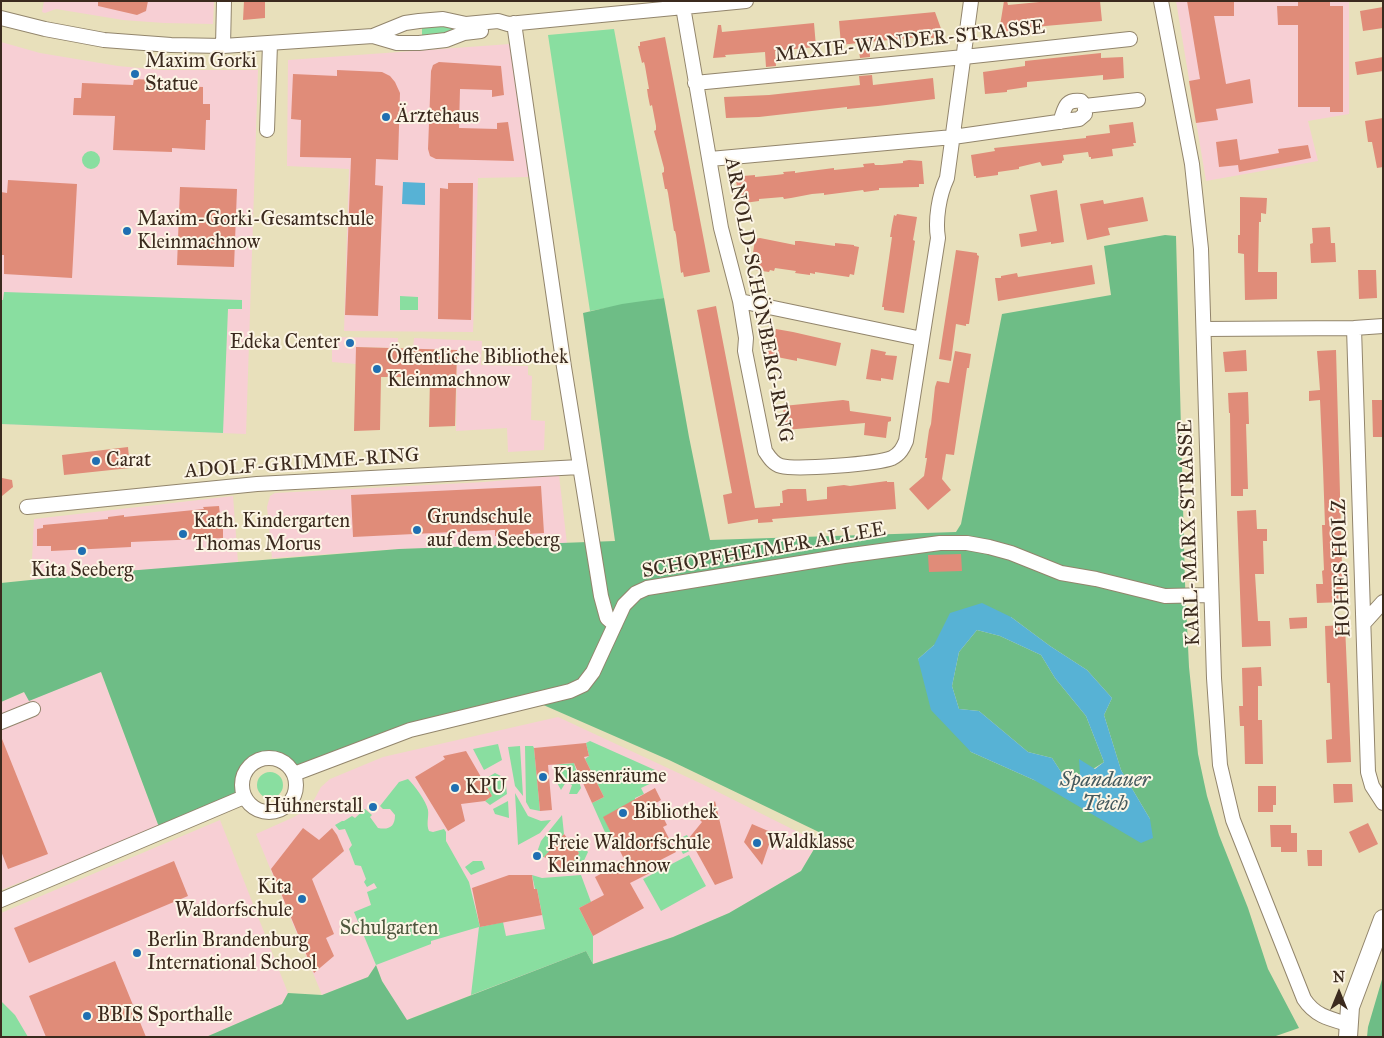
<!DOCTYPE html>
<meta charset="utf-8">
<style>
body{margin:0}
#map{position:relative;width:1384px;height:1038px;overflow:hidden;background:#e8e0bb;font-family:"IM FELL Great Primer",serif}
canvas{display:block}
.frame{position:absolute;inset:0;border:2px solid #3b2a1e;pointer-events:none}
.north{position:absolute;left:1314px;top:968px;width:50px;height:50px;-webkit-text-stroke:4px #fcf5e5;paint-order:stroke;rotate:0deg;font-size:14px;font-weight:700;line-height:20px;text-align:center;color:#3b2a1e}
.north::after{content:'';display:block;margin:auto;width:18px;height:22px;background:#3b2a1e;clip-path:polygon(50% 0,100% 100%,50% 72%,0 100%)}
</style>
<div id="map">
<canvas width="1384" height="1038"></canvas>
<div class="frame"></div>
<div class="north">N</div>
</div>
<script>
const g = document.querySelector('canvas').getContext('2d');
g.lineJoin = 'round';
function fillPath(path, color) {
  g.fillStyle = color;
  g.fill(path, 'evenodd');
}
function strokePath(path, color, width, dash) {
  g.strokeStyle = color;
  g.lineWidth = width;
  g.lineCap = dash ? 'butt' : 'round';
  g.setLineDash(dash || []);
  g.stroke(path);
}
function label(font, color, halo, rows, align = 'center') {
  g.font = font + ' "IM FELL Great Primer",serif';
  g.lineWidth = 4;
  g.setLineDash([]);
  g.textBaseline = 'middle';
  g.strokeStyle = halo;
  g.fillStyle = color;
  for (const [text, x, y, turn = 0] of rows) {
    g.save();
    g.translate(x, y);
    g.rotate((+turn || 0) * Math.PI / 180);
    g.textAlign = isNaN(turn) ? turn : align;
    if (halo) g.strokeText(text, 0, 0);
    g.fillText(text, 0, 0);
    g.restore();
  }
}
const built = new Path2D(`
 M44,1H214L213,24L164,23L123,20L56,9L45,13L42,12Z
 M1176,1H1349V114L1308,121L1318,161L1206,181Z
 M1,42L40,53L118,66L161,70H258L246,434L1,424Z
 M510,44L529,177L478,178L473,332L344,331L349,169L287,166L288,60Z
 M332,337L398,338L397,348L356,347V364L332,362Z
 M414,338L482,341L481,365L528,366V375L532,376L531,420L545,421L544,450L508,452L507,428L456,431L457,350L413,349Z
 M559,475L567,544L399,549L272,558L267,507L270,496L275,493L484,482Z
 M233,496L238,562L31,580L34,519Z
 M101,672L159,827L1,890V702L25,692L30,700Z
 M558,717L702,784L818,842L801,871L729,913L673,937L593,964L586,951L406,1020L382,981L376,965L368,977L322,995L256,834L294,817L304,811L314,800L321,787L330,779L383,757Z
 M220,820L288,993L282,1004L206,1037H1V913Z`);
const green = new Path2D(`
 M445,22L464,29L422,39V24Z
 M614,29L664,298L590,311L548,35Z
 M82 160a9 9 0 1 1 18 0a9 9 0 1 1-18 0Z
 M4,292L242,300V309H228L223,433L1,424V300H3Z
 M400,296L418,297V310H400Z
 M590,741L655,770L652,777L658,780L641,788L644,794L635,798V800L604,817L614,839H608L592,803L604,797L585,759L589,756L586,743Z
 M498,744L502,760L484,770L473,749Z
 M520,746L523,796L515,786L508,747Z
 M525,746H533L534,748L540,811L530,809L526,802Z
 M574,763C577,772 578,779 581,788L577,794H569L572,785L566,782L561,790L556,781L554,765Z
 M257 785a13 13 0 1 1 26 0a13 13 0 1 1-26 0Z
 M495,773L505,778L507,794L490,805L485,801L492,796L483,780Z
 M408,779C415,786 426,801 428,810C429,817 426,824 429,831L433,832L444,829L446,832V841L469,882L480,927L503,922L506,936L545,929L537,889H535L532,875L542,878L581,875L591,902L579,908L593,936V964L586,951L471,995L479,927L431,941V944L376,965L354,912L371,905L367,892L377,888L374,883L367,887L364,882L366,879L361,866L355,865L349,849L352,845L345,829L339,830L335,825L342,821H344L352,816L355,818L365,809L372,815L370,817L378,828C389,830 395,827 395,815L390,809H383L380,806L399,782Z
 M515,793L528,816L541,821L551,820L540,833L518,845Z
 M508,801L509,818L495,814L493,809Z
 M562,815L564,834L544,857L535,858L541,841Z
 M687,835L694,849L683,854L676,840Z
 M574,846H583L588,852L580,869L567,872L579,853Z
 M689,855L706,886L661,911L643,879Z
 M473,861H482L485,869L471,875L465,867Z
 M1,1001L15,1015L28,1037H1Z`);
const forest = new Path2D(`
 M1165,235L1176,236L1185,583L1189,667L1198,754L1207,796L1219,835L1248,908L1268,969L1299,1028L1273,1037H206L282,1004L288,993L322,995L368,977L376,965L382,981L407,1020L586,951L593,964L673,937L729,913L801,871L823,834L669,760L532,700L439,721L294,774C274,743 234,762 244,797L159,827L101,672L29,701L24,692L1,702V583L89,574L399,549L615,541L583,313L622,304L664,298L689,437L710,540L956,532L961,524L1002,314L1111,295L1104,246ZM1011,617L1050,646L1087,670L1112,698L1104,715L1121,770L1150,819L1034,780L971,752L918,659L934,645Z
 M977,630L1000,636L1041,655L1055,678L1086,716L1104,762C1093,770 1080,775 1069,784L1052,758L1028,752L979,711L959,709L952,686L959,652Z
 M1383,976V1037H1367L1368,1027Z`);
const water = new Path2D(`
 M403,182L425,183V205L402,204Z
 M982,603L1011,617L1050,646L1087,670L1112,698L1104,715L1121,770L1150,819L1153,838L1141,843L1034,780L971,752L931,710L918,659L934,645L950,613ZM977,630L1000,636L1041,655L1055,678L1086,716L1104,762L1095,769L1079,759L1080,775L1069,784L1052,758L1028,752L979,711L959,709L952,686L959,652Z`);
const building = new Path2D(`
 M98,1H148L146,11L137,15L98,6Z
 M244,1H265V18L243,20Z
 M1004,1H1007L1008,5L1050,1H1100L1102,21L1011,29V31L999,32Z
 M1187,1H1234V16H1214L1226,84L1250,79L1253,103L1216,109L1218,120L1196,123L1189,81L1200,79Z
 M1298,2H1330V6H1343V112H1330V107H1298V25H1278L1277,6H1298Z
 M1383,7V28L1363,31L1360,11Z
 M935,12L944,37L931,38V36L869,42L870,57L860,58L858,43L841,45L839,21Z
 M814,23L816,47L775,51L776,66L766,67L765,52L725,55L726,57L713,58L718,25H721L722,32Z
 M665,37L710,272L684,277L683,272L681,273L676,235L675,231H674L668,193L667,189H665L662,173L664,172V168L654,131L656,130V126L652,105L650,106L648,96L647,89H649L645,66L644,62L642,63L638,46H640V42Z
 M1101,53V58L1123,57L1124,78L1103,80V75L1027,82V87L1007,90V92L985,94L983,72L1025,66V61Z
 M1383,57V71L1357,75L1355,62Z
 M439,62L501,66L504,95L492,97V90L460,89L459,128L497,129V123L508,122L514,161L436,159L430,156L428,149L431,71L433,65Z
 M337,70L382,72L390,76L395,82L400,93L398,160L376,159L375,185L383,186L378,316L345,315L351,158L300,157L301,120L291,119L293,74L337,76Z
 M872,75L873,85L933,78L935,99L878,106L847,109V107L759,117L726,118L724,97L769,95L860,85L859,76Z
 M134,79L152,80V85L203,87V104H210V120H206L205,150L172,148V152L113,150L115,116L73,115L74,98H81L82,83L133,85Z
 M1383,118V167L1377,168L1372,142H1368L1365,121Z
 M1133,122L1136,143H1133L1134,146L1112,149L1113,156L1091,159V157H1089L1088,152L1063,155L1064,160L1062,161V163L1042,166L1040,162L1019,167V169L998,172V175L976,178V176H974L971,155L995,151L994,148L1086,138V136L1110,133L1109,125Z
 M1237,139L1240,160L1279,153L1278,149L1308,145L1311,158L1239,172L1238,165L1219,167L1216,142Z
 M909,160L922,161L924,184H919V187L879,188V190L864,192L863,190L824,195V193L812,194L791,198L784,199L783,197L759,199V201L744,203L743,201H738L736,178H744L743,176L755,175V177L776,175L784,174L783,172L795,171V173L802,172L834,168V170L864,167L863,164L874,163L875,165H882L903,163V161Z
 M8,180L77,184L72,278L4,274V255H1V192L7,193Z
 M448,183H473L471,320L438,319L440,188L448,189Z
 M180,187L237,189L234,267L177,265Z
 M1057,190L1064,242L1051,244V242L1021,247L1019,234L1037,231L1030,195Z
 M1143,197L1148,221L1108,228L1110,235L1087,240L1080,204L1103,200L1104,204Z
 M1240,197L1267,198L1266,214L1261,213V222H1259L1258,272H1277V299L1245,300L1244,254L1238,253V235H1240Z
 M897,214L917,217L913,240L915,241L904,313L884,310V307H882L892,237H890L892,225L894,215L896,216Z
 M1330,227L1331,243H1335L1336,262L1311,263L1310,244L1313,243L1312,228Z
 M760,238L795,245V241H800L835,246V243L854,245V246L859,247L854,275L850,274L849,277L815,272V274L810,273V275L795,273L796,271L775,268L774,271L770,270L769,272L755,270V268L751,267L755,239Z
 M956,250L977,253V255L979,256L969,324H966V326L956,324L951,361L939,359Z
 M1092,265L1095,284L998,301L995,278H1001V276L1017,273L1018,277Z
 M1358,270H1376L1377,298L1359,299Z
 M716,306L755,508L780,506V503H783L782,491L788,489H806L807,501L827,499V487L844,485L850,486L887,481V482H894L896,509L772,519L773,522L758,523V519L728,524L723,495L732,493L697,310Z
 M776,329L793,332L841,343L836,366L797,358V361L767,355L770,340L773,341Z
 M356,347L457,350L455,426L429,427L430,377H381L380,430L354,431Z
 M871,349L886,352L885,355L897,356L893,380L881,378V381L866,379Z
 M1246,350L1247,371L1225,372L1223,352Z
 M1336,350L1343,602L1317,603L1316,584H1323L1322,571L1324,570L1322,525H1325L1323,468L1320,400L1309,401V391L1320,390L1317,351Z
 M955,351L971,354L969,368H967L954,455L946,454L942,479L951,490L928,510L909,489L924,476L927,458H925L929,430L931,424L935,387L937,381L949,383Z
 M1248,392L1249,424H1246L1248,489H1243V496H1231L1230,413H1229L1228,393Z
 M843,400L849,401L850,411L891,417V421L888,422L886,438L864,435L865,423L785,430L783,406Z
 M1372,400H1383V437H1373Z
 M128,447L130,468L64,475L62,455Z
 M2,478L12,480L13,487L2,496Z
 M541,486L544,533L495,536V530L353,537L351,495Z
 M219,506L221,523H223V538L131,542V547L51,551V546H37V529L43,528V525L108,519V517L124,515V517L204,509L203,507Z
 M1256,510L1257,529H1267V541H1263L1264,574H1255L1258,621H1270L1271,646L1242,647L1237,511Z
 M961,554L962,571L929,572L928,555Z
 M1307,617V628L1290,629L1289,618Z
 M1345,625L1351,762L1327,763L1326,740L1332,739L1330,683H1327L1325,626Z
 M1261,667L1262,686H1258V720H1262L1263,764H1245L1244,726H1240L1239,706H1243L1242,668Z
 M2,739L48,854L8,869L1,851Z
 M586,743L589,756L584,757L604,797L592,803L574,763L548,765L552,810L540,811L534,748Z
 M466,751L492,796L485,801L461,804L465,821L448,831L415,777L445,759L443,756Z
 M1333,784H1352L1353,802L1334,803Z
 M1258,786H1276V805H1273V812H1258Z
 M655,788L661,800L656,803L667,825L663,827L676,852L649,866L652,872L630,883L644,908L593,936L579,908L604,895L595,877L625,861L603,817Z
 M715,801L733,878L715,885L689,838L702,822L700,820Z
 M1368,823L1378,844L1359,853L1349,832Z
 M752,824L773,833L762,865L744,842Z
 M1270,825H1291V833H1297V852H1281V847H1271Z
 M303,828L319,840L332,828L337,835L344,851L312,879L334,934L326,938L334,956L314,973L271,869Z
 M564,834L579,853L567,872L544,857Z
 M1307,850H1322V866H1308Z
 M174,861L188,896L29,963L14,928Z
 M509,875H532L534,889H537L542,915L480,927L472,888Z
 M115,961L146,1037H46L29,996Z`);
const minor = new Path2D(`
 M682,1L721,228L740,301L746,338L745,351L765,451C769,457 773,464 781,466C797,470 877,464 892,458C900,454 903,448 906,441L938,238C935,220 939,195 947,178L971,1
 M1161,1L1192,164L1201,249L1214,678L1220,765L1233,820L1304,999C1315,1016 1330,1019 1348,1024
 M1,18L45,29L104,40L171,45L223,46L373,36L405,23L419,21L443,19L466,24L498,21L508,24L746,1
 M514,23L564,367L601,596L607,618L615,625
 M373,36L397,43H419L446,40L464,33L481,31
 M223,46L224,1
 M695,83L964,57L1130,39
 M1085,106L1138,100
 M267,130L270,44
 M710,159L953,137L1079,119L1085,114V106L1081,101C1064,99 1065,109 1060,122
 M740,301L922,339
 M1354,328L1368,772L1372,786L1383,803
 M1204,329L1354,328L1383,326
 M27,507L257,484L580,467
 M1364,623L1383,602
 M1,722L33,709
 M242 785a27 27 0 1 1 54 0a27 27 0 1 1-54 0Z
 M294,774L410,730L570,691L583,685L593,672L624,605L636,593L647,588L844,556L940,543H967L989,547L1011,553L1061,573L1096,579L1165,596L1211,595
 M1,900L244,797`);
const major = new Path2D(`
 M1348,1037L1350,1007L1383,919`);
const markers = [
 [135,74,5,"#1f6fb2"],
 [386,117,5,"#1f6fb2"],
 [127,231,5,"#1f6fb2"],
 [350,343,5,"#1f6fb2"],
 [377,369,5,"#1f6fb2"],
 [96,461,5,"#1f6fb2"],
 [417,530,5,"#1f6fb2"],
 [183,534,5,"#1f6fb2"],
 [82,551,5,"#1f6fb2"],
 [543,777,5,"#1f6fb2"],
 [455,788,5,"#1f6fb2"],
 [373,807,5,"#1f6fb2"],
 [623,813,5,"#1f6fb2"],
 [757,843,5,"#1f6fb2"],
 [537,856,5,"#1f6fb2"],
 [302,899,5,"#1f6fb2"],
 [137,953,5,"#1f6fb2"],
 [87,1016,5,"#1f6fb2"]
];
const streetNames = [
 ["MAXIE-WANDER-STRASSE",910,42,-6],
 ["ARNOLD-SCHÖNBERG-RING",758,300,79],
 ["ADOLF-GRIMME-RING",302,464,-4],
 ["KARL-MARX-STRASSE",1190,533,-92],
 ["SCHOPFHEIMER ALLEE",764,551,-10],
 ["HOHES HOLZ",1342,568,-92]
];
const poiNames = [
 ["Maxim Gorki",145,62],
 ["Statue",145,85],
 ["Ärztehaus",396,117],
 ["Maxim-Gorki-Gesamtschule",137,220],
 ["Kleinmachnow",137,243],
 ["Edeka Center",340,343,"right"],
 ["Öffentliche Bibliothek",387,358],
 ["Kleinmachnow",387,381],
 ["Carat",106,461],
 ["Grundschule",427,518],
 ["auf dem Seeberg",427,541],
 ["Kath. Kindergarten",193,522],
 ["Thomas Morus",193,545],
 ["Kita Seeberg",82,571,"center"],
 ["Klassenräume",553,777],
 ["KPU",465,788],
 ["Hühnerstall",363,807,"right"],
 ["Bibliothek",633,813],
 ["Waldklasse",767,843],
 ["Freie Waldorfschule",547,844],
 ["Kleinmachnow",547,867],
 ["Kita",292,888,"right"],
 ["Waldorfschule",292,911,"right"],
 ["Berlin Brandenburg",147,941],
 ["International School",147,964],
 ["BBIS Sporthalle",97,1016]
];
const parkNames = [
 ["Schulgarten",389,929]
];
const waterNames = [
 ["Spandauer",1105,781],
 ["Teich",1105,805]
];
fillPath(built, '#f7cfd4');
fillPath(green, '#89dea0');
fillPath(forest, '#6ebd86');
fillPath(water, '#57b2d5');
fillPath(building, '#e08c79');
strokePath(minor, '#92856c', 16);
strokePath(major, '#92856c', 20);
strokePath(minor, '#fff', 14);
strokePath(major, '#fff', 18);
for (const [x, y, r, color] of markers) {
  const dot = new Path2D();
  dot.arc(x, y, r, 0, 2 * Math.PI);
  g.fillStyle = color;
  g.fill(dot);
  strokePath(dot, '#fcf5e5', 2);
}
label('20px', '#3b2a1e', '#fcf5e5', streetNames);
label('20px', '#3b2a1e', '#fcf5e5', poiNames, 'left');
label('20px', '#4e573e', '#fcf5e5', parkNames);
label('italic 21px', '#455a5e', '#fcf5e5', waterNames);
</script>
